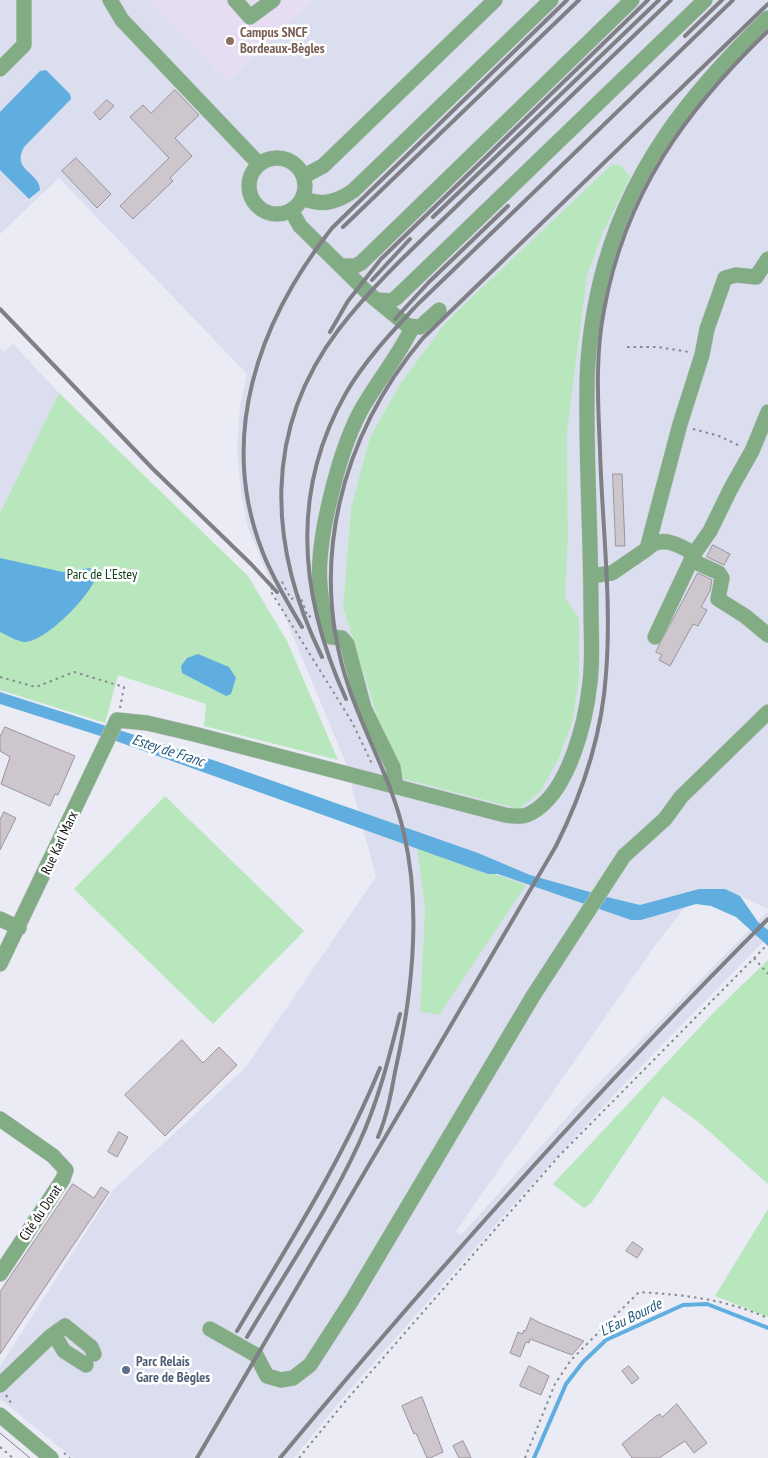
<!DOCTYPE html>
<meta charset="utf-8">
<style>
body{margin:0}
canvas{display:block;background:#eaebf4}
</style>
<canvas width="768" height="1458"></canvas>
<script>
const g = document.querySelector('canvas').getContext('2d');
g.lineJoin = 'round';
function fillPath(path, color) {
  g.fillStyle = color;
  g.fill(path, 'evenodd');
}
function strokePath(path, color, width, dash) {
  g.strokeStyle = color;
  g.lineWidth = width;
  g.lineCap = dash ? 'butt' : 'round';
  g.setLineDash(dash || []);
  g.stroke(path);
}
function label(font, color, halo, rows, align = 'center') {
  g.font = font + ' "PT Sans Narrow",sans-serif';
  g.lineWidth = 5;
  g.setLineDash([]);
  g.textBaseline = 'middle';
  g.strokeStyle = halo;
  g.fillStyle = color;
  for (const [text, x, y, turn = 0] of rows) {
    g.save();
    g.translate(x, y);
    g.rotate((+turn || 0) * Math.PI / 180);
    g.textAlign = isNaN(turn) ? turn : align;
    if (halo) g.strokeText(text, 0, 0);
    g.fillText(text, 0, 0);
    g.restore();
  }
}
const built = new Path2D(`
 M0,0H150L228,81L313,0H768V909L725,889H699L654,947L456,1231L461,1235L586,1096L768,911V937L627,1081L515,1203L341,1400L294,1458H73L0,1399V1366L113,1190L246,1067L376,877L345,761L248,528L241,493L237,450L240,406L247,374L59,178L0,234ZM612,164L604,230L587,276L567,433L568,537L565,598L579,618V678L573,719L519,809L396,777L343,607L351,508L370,437L400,384L446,322ZM488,874H498L420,1011L425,907Z
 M13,344L59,393L0,513V348L4,352Z`);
const education = new Path2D(`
 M150,0H313L228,81Z`);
const green = new Path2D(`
 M612,164L622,166L630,177L604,230L587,276L567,433L568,537L565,598L579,618V678L573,719L559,758L540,792L519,809L396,777L343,607L351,508L370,437L400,384L446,322Z
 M59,393L248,576L287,641L338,760L204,726L206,704L118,675L105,723L0,690V513Z
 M165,796L304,931L213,1024L74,889Z
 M417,848L526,885L439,1015L420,1011L425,907Z
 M768,960V1184L702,1125L663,1096L592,1202L584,1208L553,1184L715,1011Z
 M768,1209V1317L715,1296Z`);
const water = new Path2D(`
 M46,70L70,94L71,99L24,147C11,171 40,172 40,190L29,199L0,170V112L40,71Z
 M0,558L63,572L90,568L95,579C88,598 46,641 25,642C18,642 7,635 0,632Z
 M198,654L229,667L236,678L231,694L226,696L182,673L181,666L187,658Z
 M0,692L216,761L478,853L530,875L611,898L640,905L699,889H725L740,896L758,922L768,930V946L736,917L711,906L696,904L641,920H631L498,874H488L116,741L0,704Z`);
const stream = new Path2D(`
 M534,1458L566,1384L583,1362L606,1340L683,1305L707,1304L768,1328`);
const building = new Path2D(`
 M175,90L199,115L175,138L192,156L170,178L173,181L133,219L120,206L169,158L130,117L143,105L151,113Z
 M107,100L114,106L100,120L94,113Z
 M76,158L111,194L97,208L62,171Z
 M613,474H622L625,546H616Z
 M713,545L730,554L724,565L707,557Z
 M698,573L712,580L710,591L701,607L707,610L698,626L693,624L670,666L659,660L662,655L656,652Z
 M5,727L75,756L58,795L55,794L50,806L1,784L10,757L0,751V737Z
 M4,812L16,818L0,850V820Z
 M182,1040L203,1063L219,1047L237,1065L165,1136L125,1095Z
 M119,1132L128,1137L117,1157L108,1152Z
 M73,1184L94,1198L101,1187L109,1192L0,1354V1292Z
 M633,1242L643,1249L637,1258L626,1251Z
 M531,1318L540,1323L584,1341L572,1355L530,1339L529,1343L526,1342L520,1357L510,1353L518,1332L522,1334L524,1330L525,1331Z
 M529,1366L549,1376L541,1395L520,1386Z
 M629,1366L639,1378L632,1384L622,1371Z
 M422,1397L443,1452L430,1458H427L416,1433L414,1434L402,1406Z
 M677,1404L707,1443L694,1453L685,1441L659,1458H632L622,1444L656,1416L660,1414L662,1417Z
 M463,1441L468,1451L471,1458H459L453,1446Z`);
const path = new Path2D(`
 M627,347H658L689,352
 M693,429L719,436L740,446
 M311,616L308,617L300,596L291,599L282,582L270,590L352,722L373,766
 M0,677L36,687L74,672L124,687L120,708
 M754,958L768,974
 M6,1395L11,1403L9,1406
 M0,1447L13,1458
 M64,1453L70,1458
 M299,1458L343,1404L559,1156L768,944
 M525,1458L555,1384L571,1360L639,1292C686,1295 724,1299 768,1318`);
const minor = new Path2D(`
 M110,0L122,20L259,164
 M235,0L250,17L273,0
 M0,69L24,45V0
 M249 186a28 28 0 1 1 56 0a28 28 0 1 1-56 0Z
 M304,176L323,166L495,0
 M302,198C322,206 335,203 353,191L551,0
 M291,210L300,226L369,294L408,326L420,327L439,310
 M341,266H355L361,263L632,0
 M378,300L391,301L396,298L705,0
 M647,549C660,534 680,545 694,554L655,637
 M694,554L710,531L731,488L752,451L768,412
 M691,560L719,573L722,578L718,599L745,616L768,635
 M591,576L612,573L647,549L680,424L702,355L707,329L725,278L736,275L756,277L768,259
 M396,787L393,767L364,708L347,644L342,638L331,637L327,631C324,616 321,601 320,585C316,540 339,452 360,412C376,383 398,357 412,328
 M0,919L19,928
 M0,964L117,720L147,723L194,734L505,815C513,816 523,818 531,813C569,793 586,721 590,682C593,659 591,634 591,610C591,537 586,463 587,390C587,354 592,318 600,283C626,173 688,95 768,18
 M0,1119L53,1156L66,1170L63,1179L0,1274
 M210,1329L256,1355L267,1376L281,1380L293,1378L310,1365L352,1300L533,996L624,856L665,819L681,797L768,712
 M51,1336L58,1341L64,1351L86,1365
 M0,1385L51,1336L65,1326L91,1347L94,1354
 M0,1415L51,1458`);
const tram = new Path2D(`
 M0,1433L30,1458`);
const rail = new Path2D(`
 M685,36L722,0
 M433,217L659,0
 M343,227L579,0
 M372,280L410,239
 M0,309L153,469L251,564L277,592
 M395,319L429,282L508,206
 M330,332L348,301L381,259L648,0
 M302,627C288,603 273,579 263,553C217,437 258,322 332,228L567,0
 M322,657C268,547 262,430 339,329C376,281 421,241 464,199C533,132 602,66 671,0
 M346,699C300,598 289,493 346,393C365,360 392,332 418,304L733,0
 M378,1137C387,1116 391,1094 395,1072C412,996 422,911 404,834C393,783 366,738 349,688C307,564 341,436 423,338L768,4
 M237,1331C288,1245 342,1161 380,1068
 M247,1337C285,1273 328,1211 359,1143C378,1102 389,1058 400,1014
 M197,1458L556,846C583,792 602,735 606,674C612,600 602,524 600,450C598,403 595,356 604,310C625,194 685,111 768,31
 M280,1458C436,1271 596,1091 768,919`);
const markers = [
 [230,41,5,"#8d6e63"],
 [126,1370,5,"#5c6f8a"]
];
const educationNames = [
 ["Campus SNCF",240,33],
 ["Bordeaux-Bègles",240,49]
];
const parkNames = [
 ["Parc de L'Estey",102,575]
];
const streetNames = [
 ["Rue Karl Marx",60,843,-65],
 ["Cité du Dorat",41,1213,-56]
];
const serviceNames = [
 ["Parc Relais",136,1362],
 ["Gare de Bègles",136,1378]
];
const waterNames = [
 ["Estey de Franc",168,751,18],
 ["L'Eau Bourde",631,1318,-26]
];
fillPath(built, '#dbdeee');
fillPath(education, '#e7ddf2');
fillPath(green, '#b8e7bd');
fillPath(water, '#60addf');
strokePath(stream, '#60addf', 4);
fillPath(building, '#cdc6cd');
strokePath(building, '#9a949b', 1);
strokePath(minor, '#c7c8d0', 16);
strokePath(path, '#898a90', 2, [2.5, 4]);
strokePath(minor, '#81ac84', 15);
strokePath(tram, '#7f7f85', 1);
strokePath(rail, '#7f7f85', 4);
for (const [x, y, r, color] of markers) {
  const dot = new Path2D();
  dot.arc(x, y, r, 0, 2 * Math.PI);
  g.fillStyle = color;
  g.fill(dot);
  strokePath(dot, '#fff', 2);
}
label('bold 14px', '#785e54', '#fff', educationNames, 'left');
label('14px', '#10411b', '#fff', parkNames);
label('14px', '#111114', '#fff', streetNames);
label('bold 14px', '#4e5e75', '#fff', serviceNames, 'left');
label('italic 15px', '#1e577a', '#fff', waterNames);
</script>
